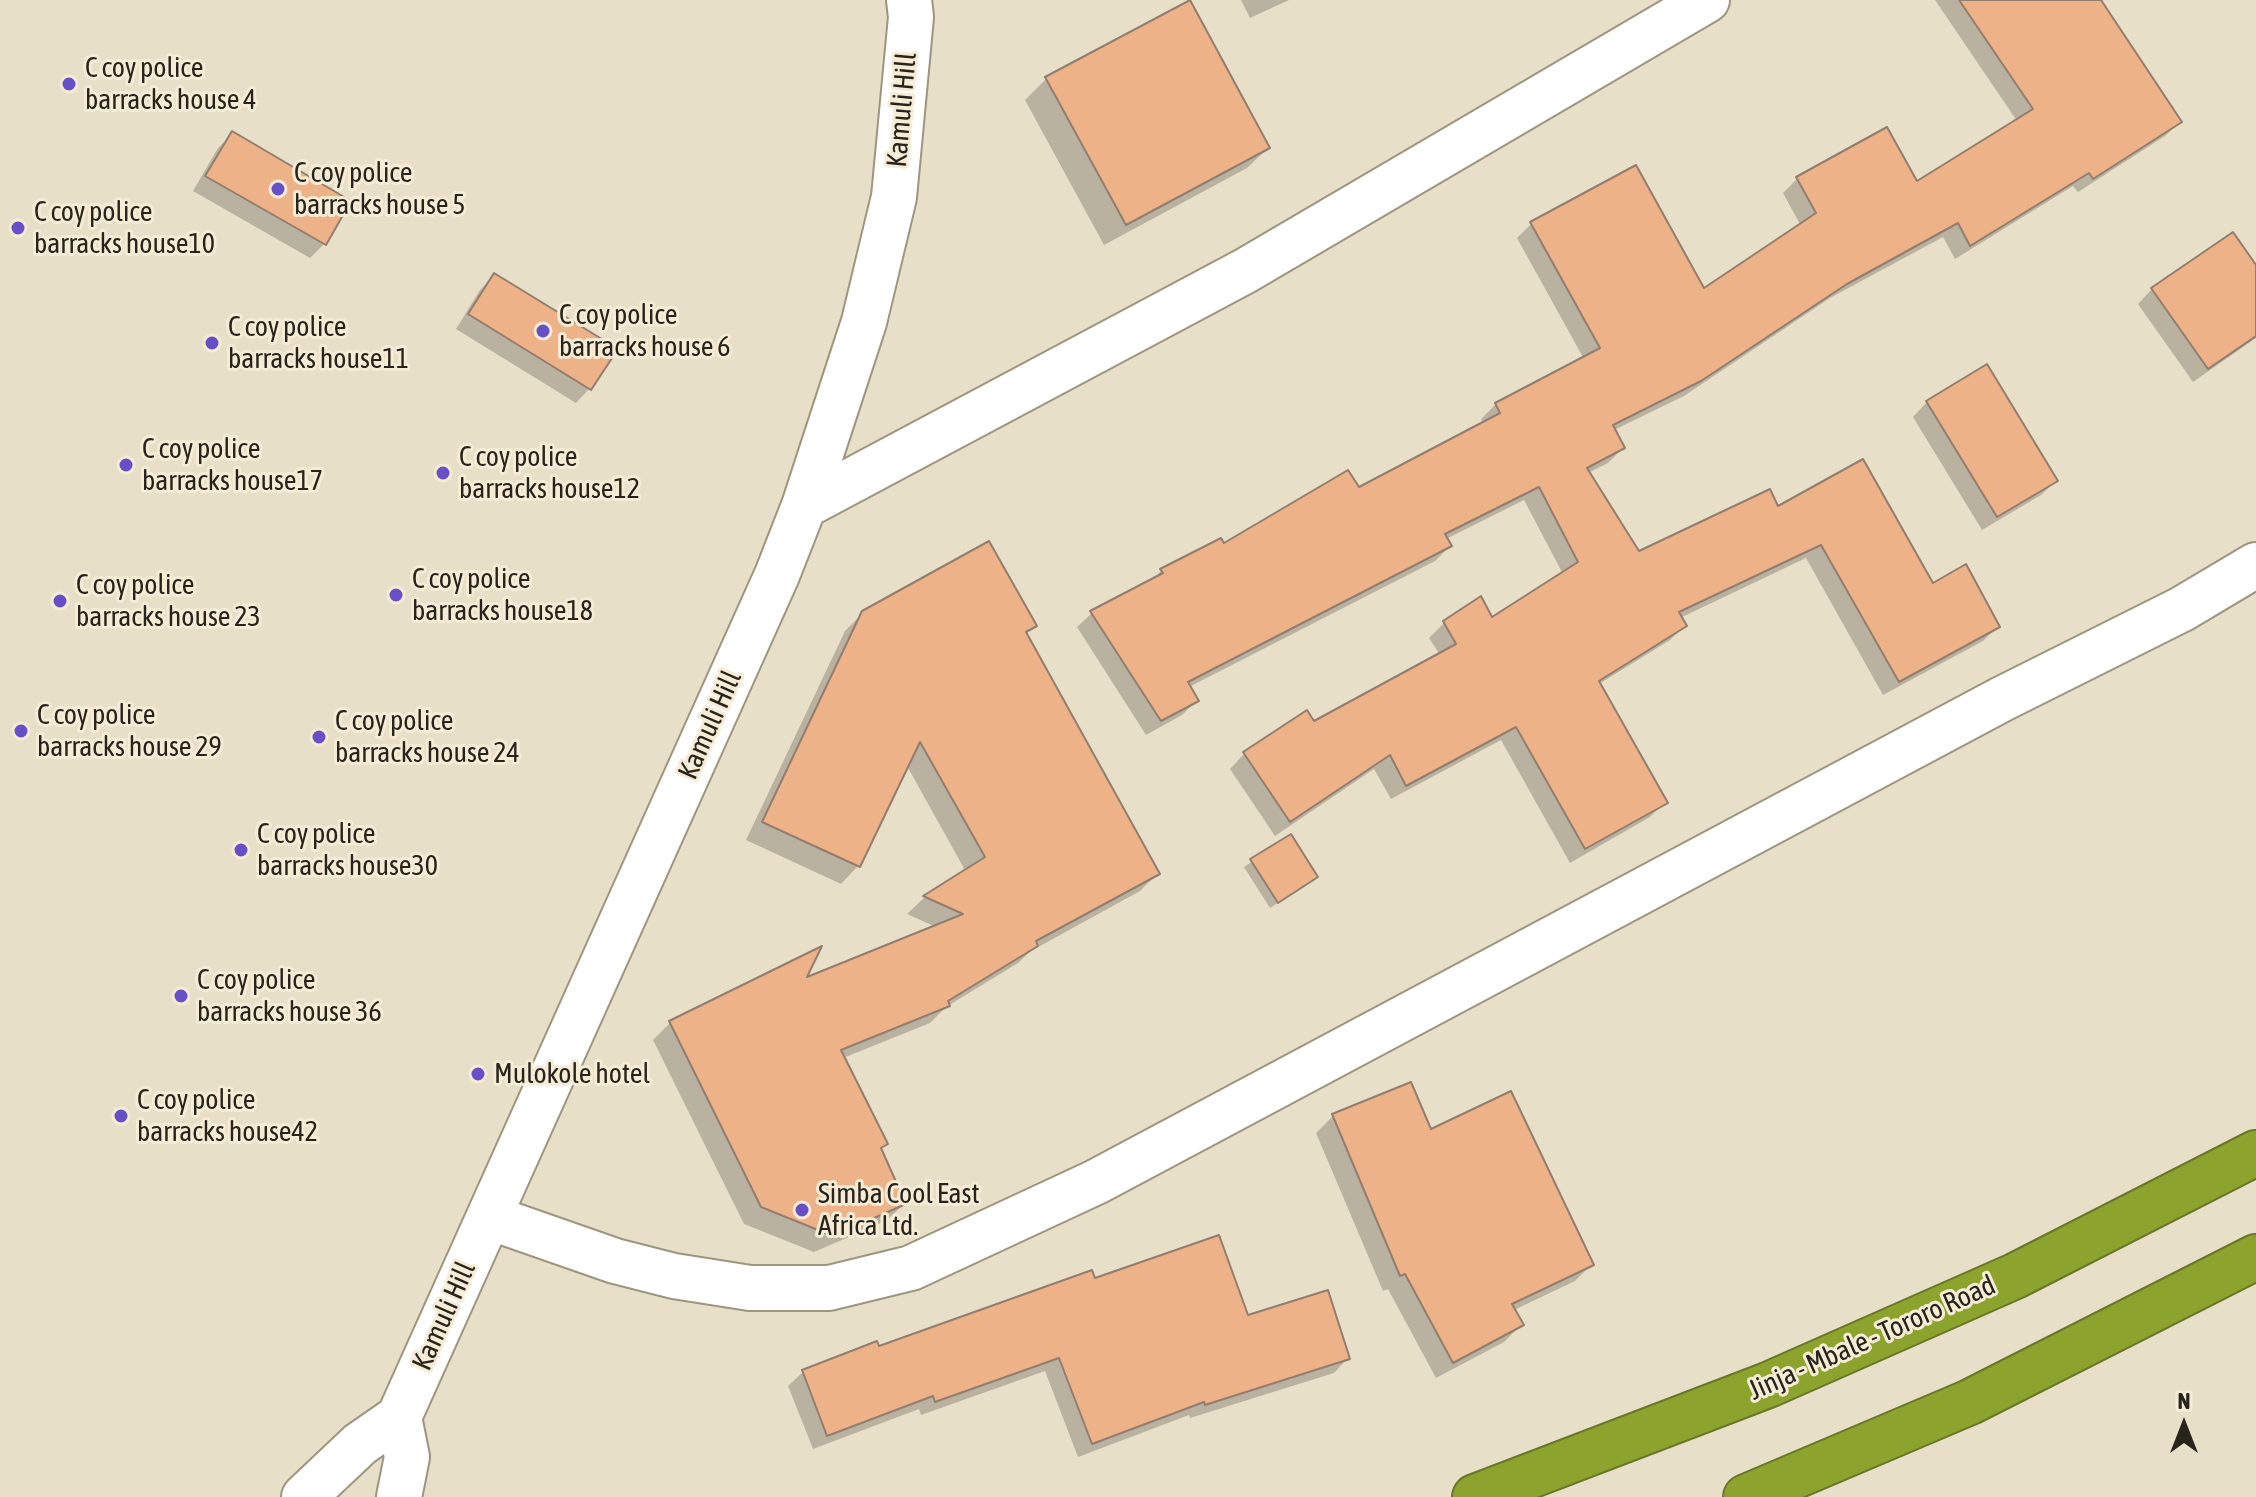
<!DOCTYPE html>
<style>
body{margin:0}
#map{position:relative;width:2256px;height:1497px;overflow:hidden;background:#e8dfc8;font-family:"Asap Condensed",sans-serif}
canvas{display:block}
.north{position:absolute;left:2144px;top:1385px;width:80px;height:80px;-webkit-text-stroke:6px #f6ecd5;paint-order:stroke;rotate:0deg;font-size:22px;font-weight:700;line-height:32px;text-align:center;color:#28241c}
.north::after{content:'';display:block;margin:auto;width:28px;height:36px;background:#28241c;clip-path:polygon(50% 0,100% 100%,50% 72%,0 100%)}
</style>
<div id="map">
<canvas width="2256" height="1497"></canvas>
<div class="north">N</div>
</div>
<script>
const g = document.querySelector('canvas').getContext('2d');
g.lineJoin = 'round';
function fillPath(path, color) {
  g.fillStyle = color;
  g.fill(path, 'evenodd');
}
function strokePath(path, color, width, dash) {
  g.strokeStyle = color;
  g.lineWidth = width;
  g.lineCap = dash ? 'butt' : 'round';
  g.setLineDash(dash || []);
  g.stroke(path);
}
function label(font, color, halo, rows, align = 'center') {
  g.font = font + ' "Asap Condensed",sans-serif';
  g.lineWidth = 6;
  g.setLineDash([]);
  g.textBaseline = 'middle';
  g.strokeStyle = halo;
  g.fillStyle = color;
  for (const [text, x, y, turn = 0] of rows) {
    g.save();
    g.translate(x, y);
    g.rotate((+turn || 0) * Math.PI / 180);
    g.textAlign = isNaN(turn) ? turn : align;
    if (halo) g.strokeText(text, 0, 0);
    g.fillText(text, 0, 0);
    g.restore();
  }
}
const shadow = new Path2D(`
 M1241,0H1289L1250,18Z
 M1935,0H2085L2180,122L2165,136L2078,192L2073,186L1955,259L1943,237L1830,298L1684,396L1614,430L1623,448L1608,463L1588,473L1639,553L1777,509L1933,585L1998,626L1983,641L1883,695L1806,558L1680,618L1685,625L1670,640L1599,684L1665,802L1650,817L1570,863L1501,740L1391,799L1374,769L1275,836L1230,769L1244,754L1306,713L1313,724L1440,655L1429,638L1444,623L1480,599L1492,620L1563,574L1524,500L1446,539L1450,546L1435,561L1189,687L1196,701L1182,715L1146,735L1077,627L1092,613L1150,582L1162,570L1358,490L1484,424L1481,419L1496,404L1584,359L1517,238L1532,223L1703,291L1801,226L1783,193L1797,179L1916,184L2017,121Z
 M1046,79L1268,148L1247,168L1104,245L1025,100Z
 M232,134L324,244L310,258L193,191L218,148Z
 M2256,268V338L2193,382L2138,304L2152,289Z
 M494,276L590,388L576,403L456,329L480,290Z
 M1927,402L2056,481L2041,495L1982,530L1913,417Z
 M864,612L1034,625L1025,634L1158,873L1140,891L1031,951L1018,963L946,1007L930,1023L843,1058L886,1144L879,1150L904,1204L886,1221L814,1252L744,1224L653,1040L670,1023L803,980L936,927L907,914L924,898L966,872L907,766L858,866L841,884L746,840L845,631Z
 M1290,836L1316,877L1270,908L1244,867Z
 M1333,1116L1430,1132L1592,1264L1575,1281L1514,1310L1521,1325L1504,1342L1436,1378L1388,1289L1383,1291L1316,1133Z
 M1094,1281L1246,1318L1348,1358L1334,1373L1190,1418L1189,1415L1078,1457L1045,1371L921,1415L919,1409L813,1449L788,1386L803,1372Z`);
const building = new Path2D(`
 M1190,0L1270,148L1126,225L1045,77Z
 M1959,0H2101L2182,122L2093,179L2089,173L1970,246L1958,223L1847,284L1701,381L1613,425L1625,448L1587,468L1639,551L1770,489L1778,506L1863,459L1933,583L1966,564L2000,627L1899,682L1821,545L1679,612L1687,626L1599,681L1668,803L1585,849L1516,727L1406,786L1390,755L1290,822L1243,752L1307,710L1314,721L1456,644L1443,621L1481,596L1492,617L1578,562L1539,487L1445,534L1452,546L1188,682L1199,701L1161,721L1090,611L1163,573L1160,569L1221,538L1224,543L1348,470L1359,487L1500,413L1495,403L1600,348L1530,222L1636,165L1704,288L1816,213L1796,177L1887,127L1917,181L2033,109Z
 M232,131L351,201L326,245L205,176Z
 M2233,232L2256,265V336L2208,369L2151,288Z
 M494,273L618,349L591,390L468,314Z
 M1987,364L2058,481L1997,517L1926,401Z
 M989,541L1037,626L1026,632L1160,874L1036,941L1038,946L948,1001L950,1006L841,1050L888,1144L881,1148L906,1204L833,1236L761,1207L669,1021L822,946L807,977L963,914L923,896L985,857L920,742L860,867L762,822L862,611Z
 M1291,834L1318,877L1278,903L1250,859Z
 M1411,1082L1431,1129L1511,1091L1594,1265L1512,1304L1524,1325L1453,1363L1405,1274L1400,1276L1332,1114Z
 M1219,1235L1248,1315L1328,1290L1350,1359L1205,1405L1204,1402L1092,1444L1059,1358L935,1402L933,1396L827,1436L802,1370L877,1341L879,1346L1092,1270L1095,1278Z`);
const street = new Path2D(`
 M804,506L1245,271L1707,0
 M489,1217L615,1261L674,1276L750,1288H829L911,1268L1096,1182L2002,699L2182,609L2256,565
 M399,1417L777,575L804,506L864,322L894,197L911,17L909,0
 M304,1497L360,1444L399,1417L407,1457L399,1497`);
const highway = new Path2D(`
 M1475,1497L1768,1385L2015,1276L2256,1153
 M1746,1497L1970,1402L2256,1257`);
const markers = [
 [69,84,8,"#674fc8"],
 [278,189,8,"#674fc8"],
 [18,228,8,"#674fc8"],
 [543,331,8,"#674fc8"],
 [212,343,8,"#674fc8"],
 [126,465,8,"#674fc8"],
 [443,473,8,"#674fc8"],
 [396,595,8,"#674fc8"],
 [60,601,8,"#674fc8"],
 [21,731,8,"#674fc8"],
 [319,737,8,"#674fc8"],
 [241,850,8,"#674fc8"],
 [181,996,8,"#674fc8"],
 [478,1074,8,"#674fc8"],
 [121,1116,8,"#674fc8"],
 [802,1210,8,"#674fc8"]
];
const poiNames = [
 ["C coy police",85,68],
 ["barracks house 4",85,100],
 ["C coy police",294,173],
 ["barracks house 5",294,205],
 ["C coy police",34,212],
 ["barracks house10",34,244],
 ["C coy police",559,315],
 ["barracks house 6",559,347],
 ["C coy police",228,327],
 ["barracks house11",228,359],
 ["C coy police",142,449],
 ["barracks house17",142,481],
 ["C coy police",459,457],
 ["barracks house12",459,489],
 ["C coy police",412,579],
 ["barracks house18",412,611],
 ["C coy police",76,585],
 ["barracks house 23",76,617],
 ["C coy police",37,715],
 ["barracks house 29",37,747],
 ["C coy police",335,721],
 ["barracks house 24",335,753],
 ["C coy police",257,834],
 ["barracks house30",257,866],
 ["C coy police",197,980],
 ["barracks house 36",197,1012],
 ["Mulokole hotel",494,1074],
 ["C coy police",137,1100],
 ["barracks house42",137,1132],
 ["Simba Cool East",818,1194],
 ["Africa Ltd.",818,1226]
];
const streetNames = [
 ["Kamuli Hill",902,110,-85],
 ["Kamuli Hill",710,725,-66],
 ["Kamuli Hill",444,1316,-66],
 ["Jinja - Mbale - Tororo Road",1872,1338,-24]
];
fillPath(shadow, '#0003');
fillPath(building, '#eeb288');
strokePath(building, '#927d6f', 2);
strokePath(street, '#9e957f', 48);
strokePath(highway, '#697728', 48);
strokePath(street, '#fff', 44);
strokePath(highway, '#8ca42e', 44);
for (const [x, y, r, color] of markers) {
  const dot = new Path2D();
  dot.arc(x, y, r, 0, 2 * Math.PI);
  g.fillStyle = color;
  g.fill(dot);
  strokePath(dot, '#f6ecd5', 3);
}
label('28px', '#28241c', '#f6ecd5', poiNames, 'left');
label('28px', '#28241c', '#f6ecd5', streetNames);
</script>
